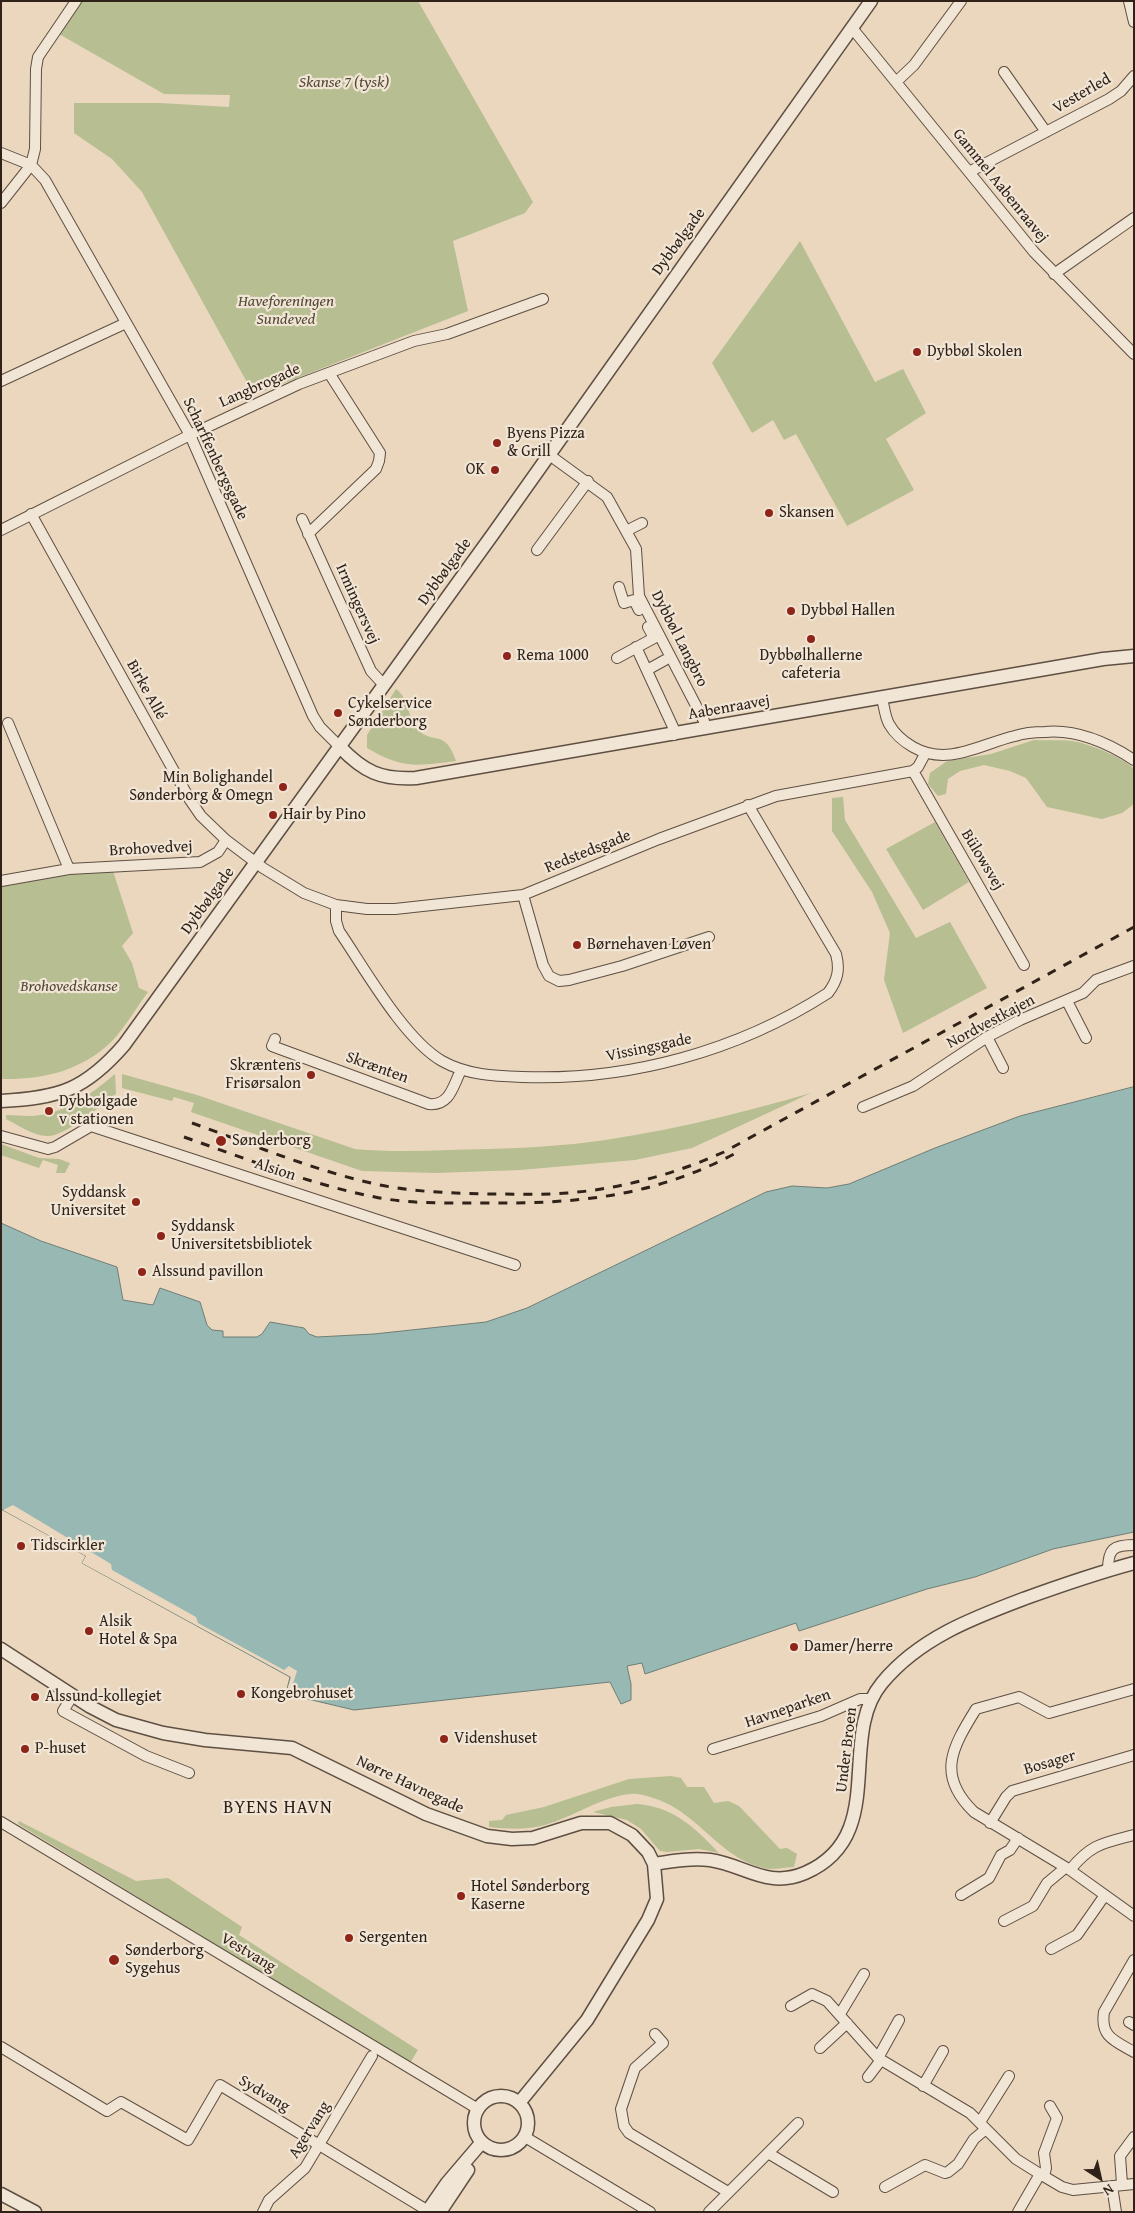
<!DOCTYPE html>
<meta charset="utf-8">
<style>
body{margin:0}
#map{position:relative;width:1135px;height:2213px;overflow:hidden;background:#ead7be;font-family:"Gentium Book Plus",serif}
canvas{display:block}
.frame{position:absolute;inset:0;border:2px solid #302219;pointer-events:none}
.north{position:absolute;left:1075px;top:2153px;width:50px;height:50px;-webkit-text-stroke:4px #f1e5d5;paint-order:stroke;rotate:145deg;font-size:14px;font-weight:700;line-height:20px;text-align:center;color:#302219}
.north::after{content:'';display:block;margin:auto;width:18px;height:22px;background:#302219;clip-path:polygon(50% 0,100% 100%,50% 72%,0 100%)}
</style>
<div id="map">
<canvas width="1135" height="2213"></canvas>
<div class="frame"></div>
<div class="north">N</div>
</div>
<script>
const g = document.querySelector('canvas').getContext('2d');
g.lineJoin = 'round';
function fillPath(path, color) {
  g.fillStyle = color;
  g.fill(path, 'evenodd');
}
function strokePath(path, color, width, dash) {
  g.strokeStyle = color;
  g.lineWidth = width;
  g.lineCap = dash ? 'butt' : 'round';
  g.setLineDash(dash || []);
  g.stroke(path);
}
function label(font, color, halo, rows, align = 'center') {
  g.font = font + ' "Gentium Book Plus",serif';
  g.lineWidth = 4.5;
  g.setLineDash([]);
  g.textBaseline = 'middle';
  g.strokeStyle = halo;
  g.fillStyle = color;
  for (const [text, x, y, turn = 0] of rows) {
    g.save();
    g.translate(x, y);
    g.rotate((+turn || 0) * Math.PI / 180);
    g.textAlign = isNaN(turn) ? turn : align;
    if (halo) g.strokeText(text, 0, 0);
    g.fillText(text, 0, 0);
    g.restore();
  }
}
const green = new Path2D(`
 M82,1H418L533,202L525,213L453,241L468,311L254,395L142,192L112,159L74,133V103H160L229,107L230,95L164,94L59,34Z
 M800,241L875,382L903,369L926,413L886,439L914,490L847,526L796,434L784,440L773,420L752,433L712,363Z
 M396,689C410,699 407,718 418,730C433,745 445,728 456,761C417,766 402,769 367,748V735Z
 M1034,740C1048,741 1064,739 1077,742C1090,744 1126,759 1134,769V804L1122,813L1102,819L1047,807L1026,778L1010,771L984,765L960,771L948,779L946,794L938,796L928,784L930,773L947,761L991,754Z
 M843,797L845,820L916,938L950,922L987,988L903,1033L884,980L890,933L872,892L832,831V798Z
 M935,822L969,882L923,910L886,849Z
 M113,871L133,933L122,946L132,963L139,988L148,992C136,1008 125,1028 111,1042C81,1071 42,1080 1,1079V886L73,873Z
 M115,1074L116,1094C101,1105 64,1138 46,1136C32,1135 18,1125 6,1119V1115C17,1115 30,1117 41,1115C70,1110 94,1092 115,1074Z
 M122,1074L197,1095L355,1149C387,1152 418,1151 450,1150C491,1149 533,1148 574,1144C654,1135 734,1115 811,1093L692,1148L635,1160L520,1170L435,1173L362,1171L191,1112L194,1103L174,1097L172,1101L122,1088Z
 M1,1144L39,1158L59,1159L70,1163L65,1173H56L58,1165L43,1160L39,1168L1,1155Z
 M671,1776L681,1778L687,1787H704L714,1803L728,1801L739,1806L780,1849L787,1848L797,1854L794,1867C787,1867 779,1869 771,1869C722,1864 699,1811 653,1798C647,1796 637,1793 631,1794C603,1796 573,1817 545,1825C526,1830 508,1829 489,1827V1821L502,1820L506,1815L544,1807L629,1779Z
 M637,1804C674,1807 694,1827 719,1853L699,1849L667,1852L660,1851L641,1829L627,1820L593,1812L611,1807Z
 M19,1821L136,1881L168,1878L242,1927L239,1935L418,2050L410,2063L18,1824Z`);
const water = new Path2D(`
 M1134,1087V1532L1053,1549L975,1577L927,1589L799,1631L796,1623L645,1674L642,1663L627,1666L631,1684V1700L621,1704L610,1682L354,1710L295,1696L285,1697L290,1677L82,1563L86,1556L1,1509V1223L41,1241L117,1267L123,1300L153,1305L160,1288L200,1302L207,1325L212,1330L223,1331V1337H257L262,1334L270,1322L304,1328L309,1334L317,1337L374,1334L486,1322L527,1308L766,1192L792,1186L827,1188L849,1184L935,1148L1020,1116Z`);
const pier = new Path2D(`
 M13,1505L111,1564L112,1570L196,1617L198,1623L284,1670L289,1666L297,1671L289,1696L285,1697L291,1677L82,1563L86,1556L3,1510Z`);
const minor = new Path2D(`
 M1129,1L1134,22
 M852,28L1034,252L1134,354
 M1004,72L1046,132
 M896,82L914,65L961,1
 M1,153L31,165L45,180L190,435L313,716L320,727L340,747
 M969,172L1109,99L1121,91L1134,76
 M1,203L31,165L35,149L36,69L38,57L76,1
 M1054,274L1134,218
 M1,381L126,323
 M548,454L607,497L636,549L639,596L704,721L705,729
 M31,514L190,800L201,816L226,840L263,868L304,893L336,905L367,909H395L523,895L659,839L776,796L913,771L918,767L925,754
 M302,519L371,671L383,684
 M1,530L190,435L299,384L414,341L447,334L543,299
 M626,531L642,523
 M308,534L376,469L379,461L380,453L329,373
 M537,550L588,481
 M619,587L624,603L634,600L639,610
 M636,647L673,727L674,735
 M617,658L654,638L648,627
 M647,670L665,660
 M882,698C884,706 885,717 889,724C894,733 904,742 913,747C948,767 980,744 1015,736C1024,733 1035,732 1045,732C1076,729 1108,743 1134,760
 M8,723L69,869
 M913,771L1024,965
 M1,881L69,869L200,862L218,852L226,840
 M523,895L543,965L549,976L559,981L569,980L622,966L709,937
 M336,905V921L339,931C365,969 404,1039 442,1061C467,1075 494,1076 522,1077C629,1081 738,1051 828,993C838,980 840,969 836,954L748,805
 M1067,1001L1086,1038
 M987,1037L1003,1068
 M275,1039L272,1046L429,1104C450,1106 453,1086 461,1070
 M863,1107L913,1086L987,1037L1020,1020L1083,993L1096,980L1134,966
 M1,1136L48,1149L55,1147L91,1126L515,1265
 M1108,1570C1108,1549 1113,1545 1134,1545
 M1134,1689L1049,1713L1019,1697L976,1709C952,1748 936,1775 974,1812L1070,1870L1134,1916
 M73,1695L63,1711L146,1756L189,1773
 M713,1749L821,1716L860,1699H872
 M1,1822L478,2109
 M990,1823L1006,1797L1012,1791L1134,1755
 M1070,1870C1091,1844 1103,1843 1134,1835
 M961,1895L989,1878L1001,1855L1010,1850L1018,1838
 M1004,1921L1033,1906L1047,1883L1065,1868
 M1051,1949L1077,1935L1105,1895
 M1134,1960L1104,2012C1100,2037 1115,2041 1134,2052
 M791,2006L812,1994L827,2001L878,2058L970,2113L1016,2159L1040,2174L1062,2187L1073,2190L1134,2184
 M840,2014L864,1974
 M1129,2022L1134,2025
 M655,2034L663,2043L635,2068L621,2109L624,2126L629,2133L728,2192
 M1,2047L107,2111L121,2102L188,2140L220,2085L430,2212
 M820,2048L847,2023
 M878,2058L899,2020
 M868,2077L881,2060
 M923,2086L943,2051
 M980,2122L1009,2076
 M525,2137L650,2212
 M768,2153L833,2192
 M1044,2176L1046,2168L1044,2153L1057,2118L1050,2106
 M1122,2184L1120,2156L1134,2137
 M1112,2186L1116,2212
 M885,2187L925,2165L945,2173L948,2172L958,2164L974,2139L986,2129
 M263,2212L269,2200L305,2168L372,2056
 M709,2212L798,2123
 M1018,2212L1040,2174`);
const tertiary = new Path2D(`
 M340,747C364,772 381,780 416,778L1103,659L1134,656
 M1,1101C59,1098 85,1090 124,1045L493,534L871,1
 M1,1649L89,1706L116,1720L163,1733L205,1740L292,1748L426,1814L487,1836L512,1839L533,1838L581,1823H610L632,1835L648,1852L654,1864L657,1899L648,1920L587,2020L519,2103
 M654,1864C673,1861 691,1858 710,1860C745,1865 767,1889 805,1873C890,1836 836,1738 882,1683C919,1638 973,1618 1026,1598C1062,1585 1097,1573 1134,1563
 M474 2123a27 27 0 1 1 54 0a27 27 0 1 1-54 0Z
 M1,2194L35,2212
 M427,2212L447,2183L482,2142
 M440,2212L468,2170`);
const rail = new Path2D(`
 M192,1123C251,1144 310,1169 371,1183C409,1192 449,1193 488,1194C514,1194 541,1195 567,1193C621,1189 675,1174 724,1152L1134,927
 M184,1137C247,1159 309,1184 375,1197C409,1204 445,1203 480,1203C574,1204 651,1198 736,1153`);
const markers = [
 [917,352,5,"#8f2418"],
 [497,443,5,"#8f2418"],
 [495,470,5,"#8f2418"],
 [769,513,5,"#8f2418"],
 [791,611,5,"#8f2418"],
 [811,639,5,"#8f2418"],
 [507,656,5,"#8f2418"],
 [338,713,5,"#8f2418"],
 [283,787,5,"#8f2418"],
 [273,815,5,"#8f2418"],
 [577,945,5,"#8f2418"],
 [311,1075,5,"#8f2418"],
 [49,1111,5,"#8f2418"],
 [221,1141,6,"#8f2418"],
 [136,1202,5,"#8f2418"],
 [161,1236,5,"#8f2418"],
 [142,1272,5,"#8f2418"],
 [21,1546,5,"#8f2418"],
 [89,1631,5,"#8f2418"],
 [794,1647,5,"#8f2418"],
 [241,1694,5,"#8f2418"],
 [35,1697,5,"#8f2418"],
 [444,1739,5,"#8f2418"],
 [25,1749,5,"#8f2418"],
 [461,1896,5,"#8f2418"],
 [349,1938,5,"#8f2418"],
 [114,1960,6,"#8f2418"]
];
const parkNames = [
 ["Skanse 7 (tysk)",344,83],
 ["Haveforeningen",286,302],
 ["Sundeved",286,320],
 ["Brohovedskanse",69,987]
];
const streetNames = [
 ["Vesterled",1082,94,-30],
 ["Gammel Aabenraavej",1000,186,51],
 ["Dybbølgade",679,242,-54],
 ["Langbrogade",260,386,-24],
 ["Scharffenbergsgade",215,459,65],
 ["Dybbølgade",445,572,-54],
 ["Irmingersvej",357,604,66],
 ["Dybbøl Langbro",679,639,63],
 ["Birke Allé",146,690,61],
 ["Aabenraavej",729,708,-10],
 ["Brohovedvej",151,849,-3],
 ["Redstedsgade",588,852,-22],
 ["Bülowsvej",982,860,59],
 ["Dybbølgade",208,901,-54],
 ["Nordvestkajen",991,1022,-28],
 ["Vissingsgade",649,1048,-12],
 ["Skrænten",377,1068,20],
 ["Alsion",275,1170,18],
 ["Havneparken",788,1709,-19],
 ["Under Broen",847,1750,-83],
 ["Bosager",1050,1763,-16],
 ["Nørre Havnegade",410,1785,25],
 ["Vestvang",248,1953,31],
 ["Sydvang",264,2094,31],
 ["Agervang",310,2130,-58]
];
const poiNames = [
 ["Dybbøl Skolen",927,352],
 ["Byens Pizza",507,434],
 ["& Grill",507,452],
 ["OK",485,470,"right"],
 ["Skansen",779,513],
 ["Dybbøl Hallen",801,611],
 ["Rema 1000",517,656],
 ["Dybbølhallerne",811,656,"center"],
 ["cafeteria",811,674,"center"],
 ["Cykelservice",348,704],
 ["Sønderborg",348,722],
 ["Min Bolighandel",273,778,"right"],
 ["Sønderborg & Omegn",273,796,"right"],
 ["Hair by Pino",283,815],
 ["Børnehaven Løven",587,945],
 ["Skræntens",301,1066,"right"],
 ["Frisørsalon",301,1084,"right"],
 ["Dybbølgade",59,1102],
 ["v stationen",59,1120],
 ["Sønderborg",232,1141],
 ["Syddansk",126,1193,"right"],
 ["Universitet",126,1211,"right"],
 ["Syddansk",171,1227],
 ["Universitetsbibliotek",171,1245],
 ["Alssund pavillon",152,1272],
 ["Tidscirkler",31,1546],
 ["Alsik",99,1622],
 ["Hotel & Spa",99,1640],
 ["Damer/herre",804,1647],
 ["Kongebrohuset",251,1694],
 ["Alssund-kollegiet",45,1697],
 ["Videnshuset",454,1739],
 ["P-huset",35,1749],
 ["Hotel Sønderborg",471,1887],
 ["Kaserne",471,1905],
 ["Sergenten",359,1938],
 ["Sønderborg",125,1951],
 ["Sygehus",125,1969]
];
const neighbourhoodNames = [
 ["BYENS HAVN",278,1808]
];
fillPath(green, '#b6be92');
fillPath(water, '#98b9b3');
strokePath(water, '#6e7d75', 1);
fillPath(pier, '#ead7be');
strokePath(minor, '#5e4f42', 12);
strokePath(tertiary, '#5e4f42', 15);
strokePath(minor, '#f1e5d5', 10);
strokePath(tertiary, '#f1e5d5', 12);
strokePath(rail, '#302219', 3, [9, 9]);
for (const [x, y, r, color] of markers) {
  const dot = new Path2D();
  dot.arc(x, y, r, 0, 2 * Math.PI);
  g.fillStyle = color;
  g.fill(dot);
  strokePath(dot, '#f1e5d5', 2);
}
label('italic 16px', '#524937', '#f1e5d5', parkNames);
label('16px', '#302219', '#f1e5d5', streetNames);
label('16px', '#302219', '#f1e5d5', poiNames, 'left');
g.letterSpacing = '1px';
label('18px', '#302219', '#f1e5d5', neighbourhoodNames);
g.letterSpacing = '0px';
</script>
